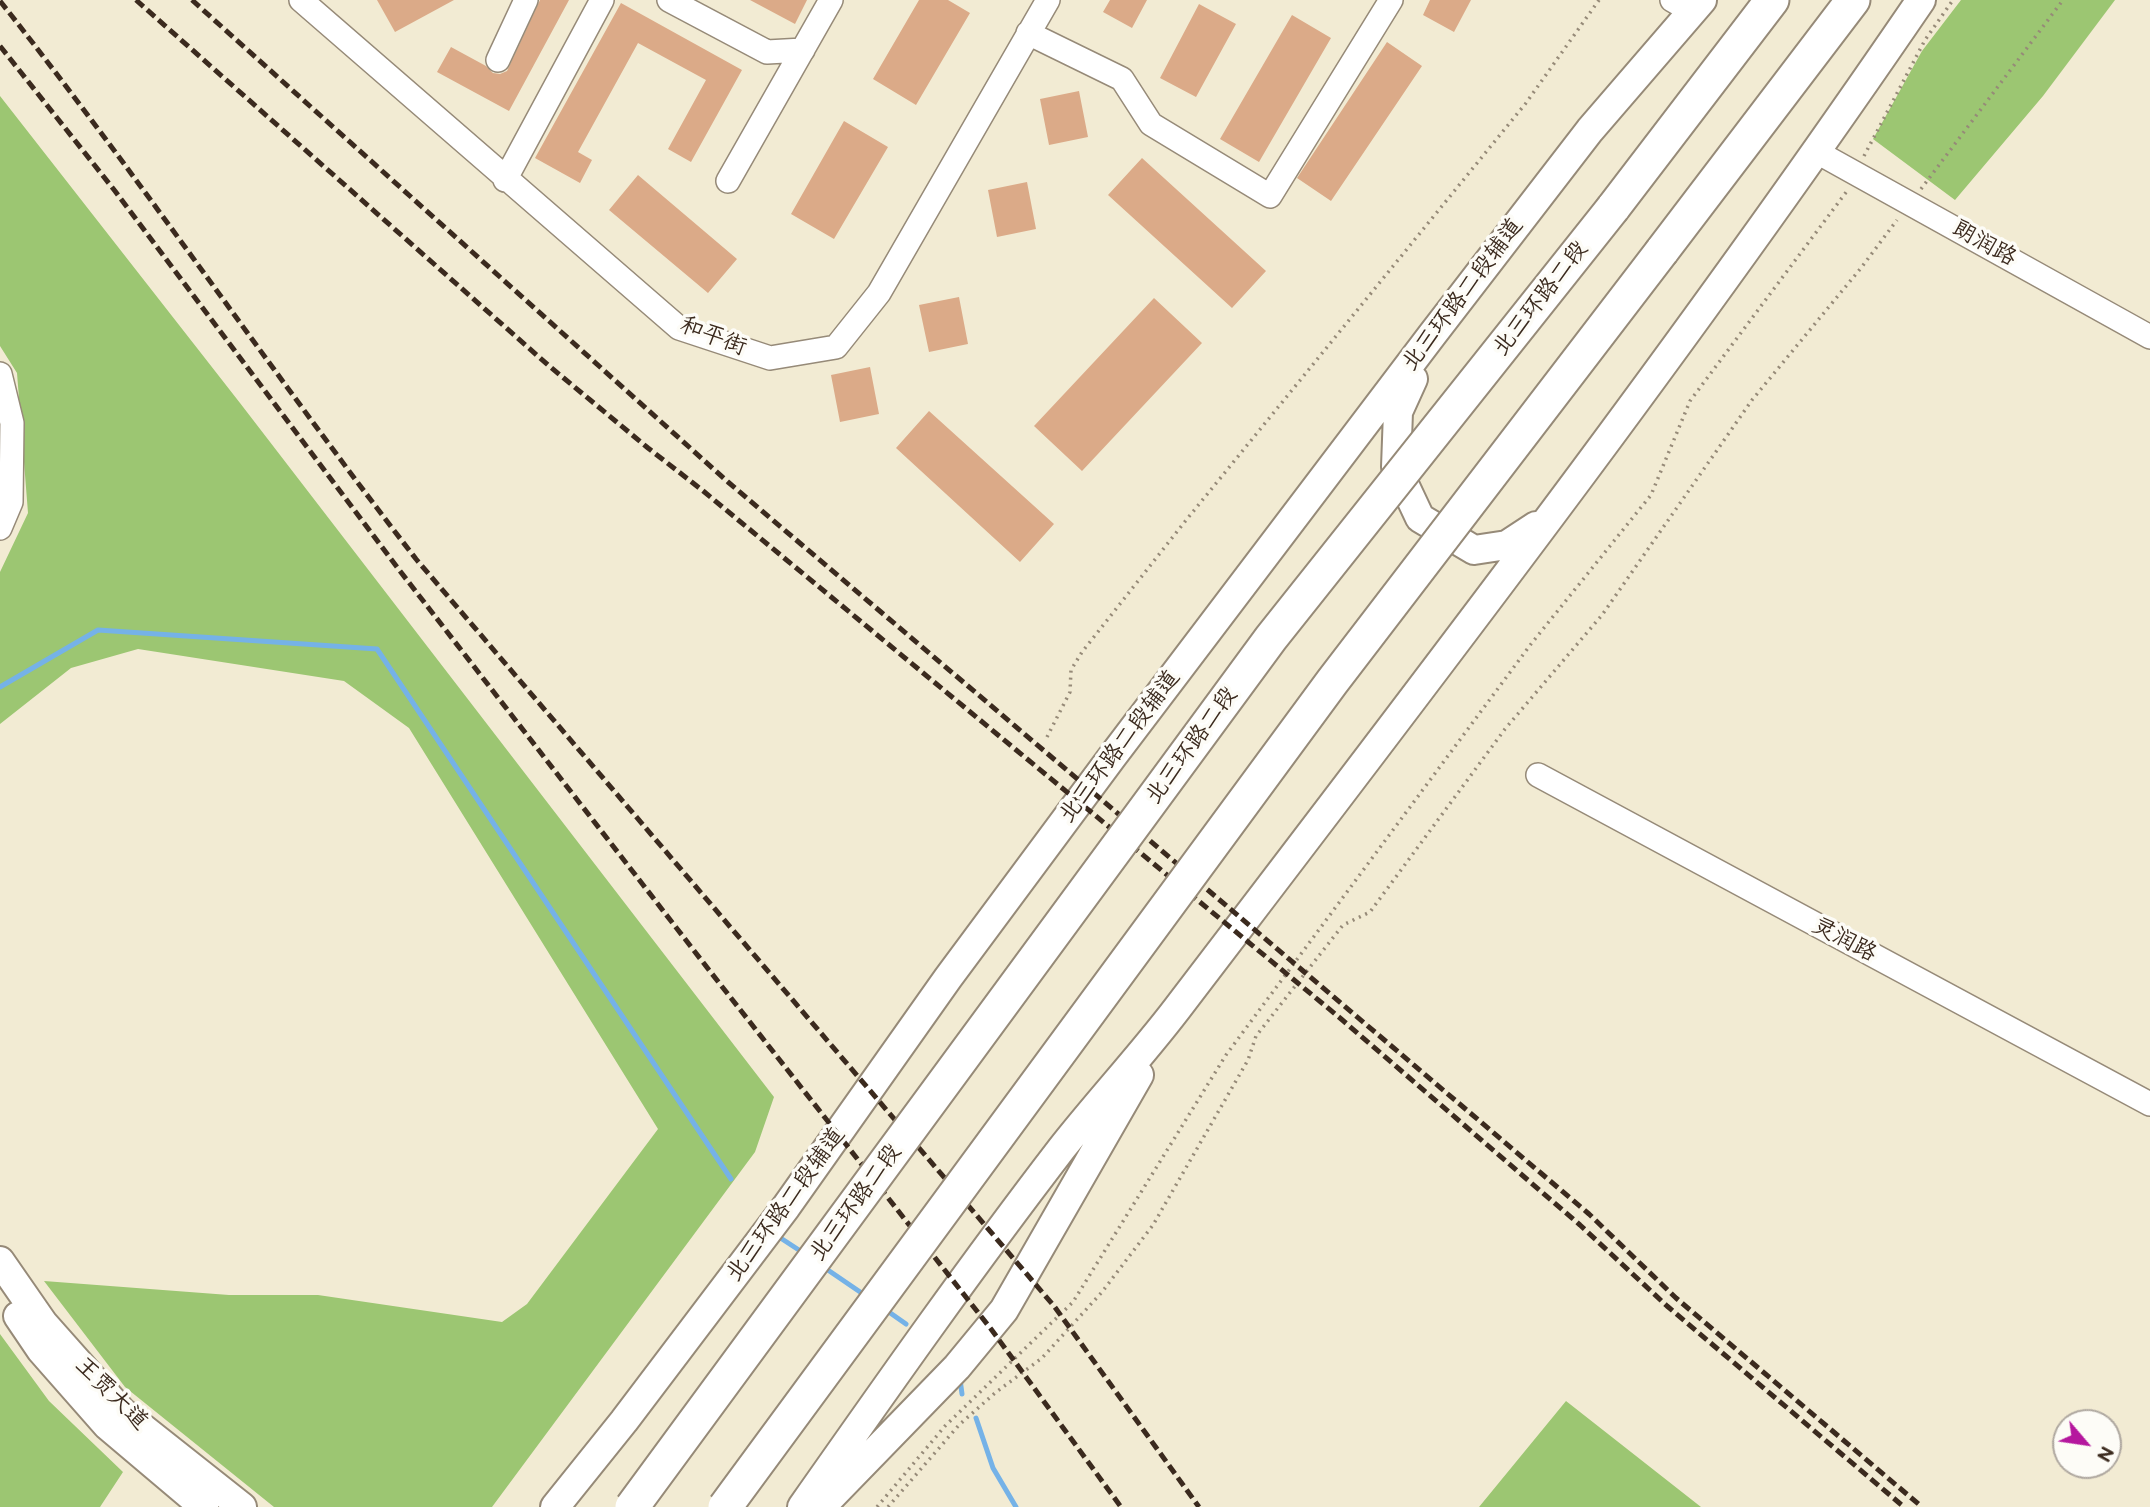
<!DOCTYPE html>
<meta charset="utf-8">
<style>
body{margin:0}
#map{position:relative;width:2150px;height:1507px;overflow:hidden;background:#f2ebd3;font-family:"Balsamiq Sans",sans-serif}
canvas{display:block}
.north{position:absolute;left:2052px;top:1409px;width:70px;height:70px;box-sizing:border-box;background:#fdfcf7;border:2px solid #afa8a0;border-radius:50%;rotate:119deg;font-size:19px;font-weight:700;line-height:28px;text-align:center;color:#3b2a1e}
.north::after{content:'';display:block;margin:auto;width:24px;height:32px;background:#b5179e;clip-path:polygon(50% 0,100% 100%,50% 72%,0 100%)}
</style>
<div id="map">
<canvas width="2150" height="1507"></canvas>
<div class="north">N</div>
</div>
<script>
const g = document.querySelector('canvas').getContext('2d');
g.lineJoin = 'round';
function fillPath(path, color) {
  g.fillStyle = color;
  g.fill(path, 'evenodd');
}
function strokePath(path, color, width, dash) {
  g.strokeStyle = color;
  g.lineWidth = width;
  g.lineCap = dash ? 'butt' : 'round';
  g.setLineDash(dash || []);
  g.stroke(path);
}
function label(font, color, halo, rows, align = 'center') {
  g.font = font + ' "Balsamiq Sans","LXGW WenKai TC",sans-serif';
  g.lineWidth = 7;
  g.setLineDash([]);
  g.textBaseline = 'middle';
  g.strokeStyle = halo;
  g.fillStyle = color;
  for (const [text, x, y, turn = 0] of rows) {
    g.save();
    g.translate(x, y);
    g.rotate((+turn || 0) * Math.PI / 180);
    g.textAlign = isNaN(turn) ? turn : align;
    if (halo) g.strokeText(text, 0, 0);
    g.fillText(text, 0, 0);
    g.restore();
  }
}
const green = new Path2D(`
 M1961,0H2115L2043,96L1955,200L1873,139L1922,51Z
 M0,96L240,403L774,1097L755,1152L492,1507H274L125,1387L44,1281L229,1295H318L502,1322L527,1304L658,1129L409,728L344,681L138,649L71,668L0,724V572L28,513L17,373L0,346Z
 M0,1334L49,1401L123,1472L100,1507H0Z
 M1566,1401L1701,1507H1479Z`);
const stream = new Path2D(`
 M0,687L98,630L377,649L731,1179
 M779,1237L805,1254
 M822,1266L866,1296
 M886,1310L906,1324
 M960,1379L962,1394
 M976,1418L993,1468L1016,1507`);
const building = new Path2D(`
 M377,0H454L395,32Z
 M540,0H569L509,111L437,72L451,47L486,66L493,73L500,74L507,71Z
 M750,0H807L795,24Z
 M919,0H948L970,13L916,105L873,79Z
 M1110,0H1147L1132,28L1103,12Z
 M1430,0H1471L1454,32L1423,15Z
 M621,3L742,70L691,162L668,149L706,80L638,43L578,152L592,160L580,183L535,158Z
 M1199,4L1236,24L1196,97L1160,78Z
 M1292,15L1331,38L1259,162L1220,139Z
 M1387,42L1422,66L1331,201L1297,178Z
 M1079,91L1088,137L1049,145L1040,99Z
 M844,121L888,147L834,239L791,214Z
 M1142,158L1266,271L1232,308L1108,195Z
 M638,175L737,259L708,293L609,210Z
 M1027,182L1036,229L997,237L988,190Z
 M959,297L968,344L929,352L919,305Z
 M1154,298L1202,343L1082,471L1034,426Z
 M870,367L879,414L840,422L831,375Z
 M929,411L1054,524L1020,562L896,448Z`);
const path = new Path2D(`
 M1864,156L1925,40L1953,0
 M1921,189L2063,0
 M1047,737L1070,692L1071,670L1082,652L1187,519L1526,103L1599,0
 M877,1507L945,1426L1073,1302L1226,1055L1531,644L1651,495L1690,401L1847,191
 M888,1507L959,1425L995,1393L1042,1358L1102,1292L1153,1225L1248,1060L1256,1036L1343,925L1370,912L1505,729L1602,615L1752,400L1861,268L1897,220`);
const minor = new Path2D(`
 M301,0L679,328L770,358L836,347L879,293L1048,0
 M669,0L767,52L803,50
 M1672,0L1693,12
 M1028,33L1122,79L1151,124L1270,196L1391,0
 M498,60L526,0
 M1817,152L2150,337
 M505,180L602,0
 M728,181L831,0
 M0,374L12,423L11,502L0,528
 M1538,775L2150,1104`);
const major = new Path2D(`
 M1413,379L1398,412L1396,467L1420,518L1474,550L1507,545L1536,526
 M0,1261L43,1323L122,1412L242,1507
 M18,1316L41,1350L107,1425L204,1507
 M555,1507L624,1421L786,1207L948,978L1112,757L1432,335L1590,130L1702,0
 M802,1507C887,1386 972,1265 1062,1148C1099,1101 1140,1057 1176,1010C1430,677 1685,346 1921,0
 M821,1507L957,1367L1004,1310L1139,1075`);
const highway = new Path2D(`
 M1613,208L1772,0
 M1662,251L1853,0`);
const rail = new Path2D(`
 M136,0L548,365L648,448L702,490L1340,1018L1580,1225L1667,1306L1904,1507
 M192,0L728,482L1589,1214L1676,1298L1922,1507
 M0,1C144,183 274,376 416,559L1054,1306L1199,1507
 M0,46L115,191L400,571L709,970L991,1329L1121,1507`);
const highwayBridge = new Path2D(`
 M632,1507L1271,638L1613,208
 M725,1507L1332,682L1662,251`);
const streetNames = [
 ["朗润路",1984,244,29],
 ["北三环路二段辅道",1463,295,-53],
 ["北三环路二段",1541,299,-52],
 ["和平街",713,337,21],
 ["北三环路二段",1192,746,-54],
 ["北三环路二段辅道",1120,747,-53],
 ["灵润路",1844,940,28],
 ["北三环路二段",856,1203,-54],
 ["北三环路二段辅道",786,1205,-54],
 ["王贾大道",111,1394,45]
];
fillPath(green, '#9cc672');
strokePath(stream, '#75b2e7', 5);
fillPath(building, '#dbaa88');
strokePath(minor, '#968a78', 26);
strokePath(major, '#968a78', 32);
strokePath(highway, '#968a78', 37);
strokePath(path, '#968a78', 3.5, [2, 5]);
strokePath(minor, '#fff', 23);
strokePath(major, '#fff', 28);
strokePath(highway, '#fff', 33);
strokePath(rail, '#3b2a1e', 5, [10, 5]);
strokePath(highwayBridge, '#968a78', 37, []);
strokePath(highwayBridge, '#fff', 33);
label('23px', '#3b2a1e', '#fdfcf7', streetNames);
</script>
